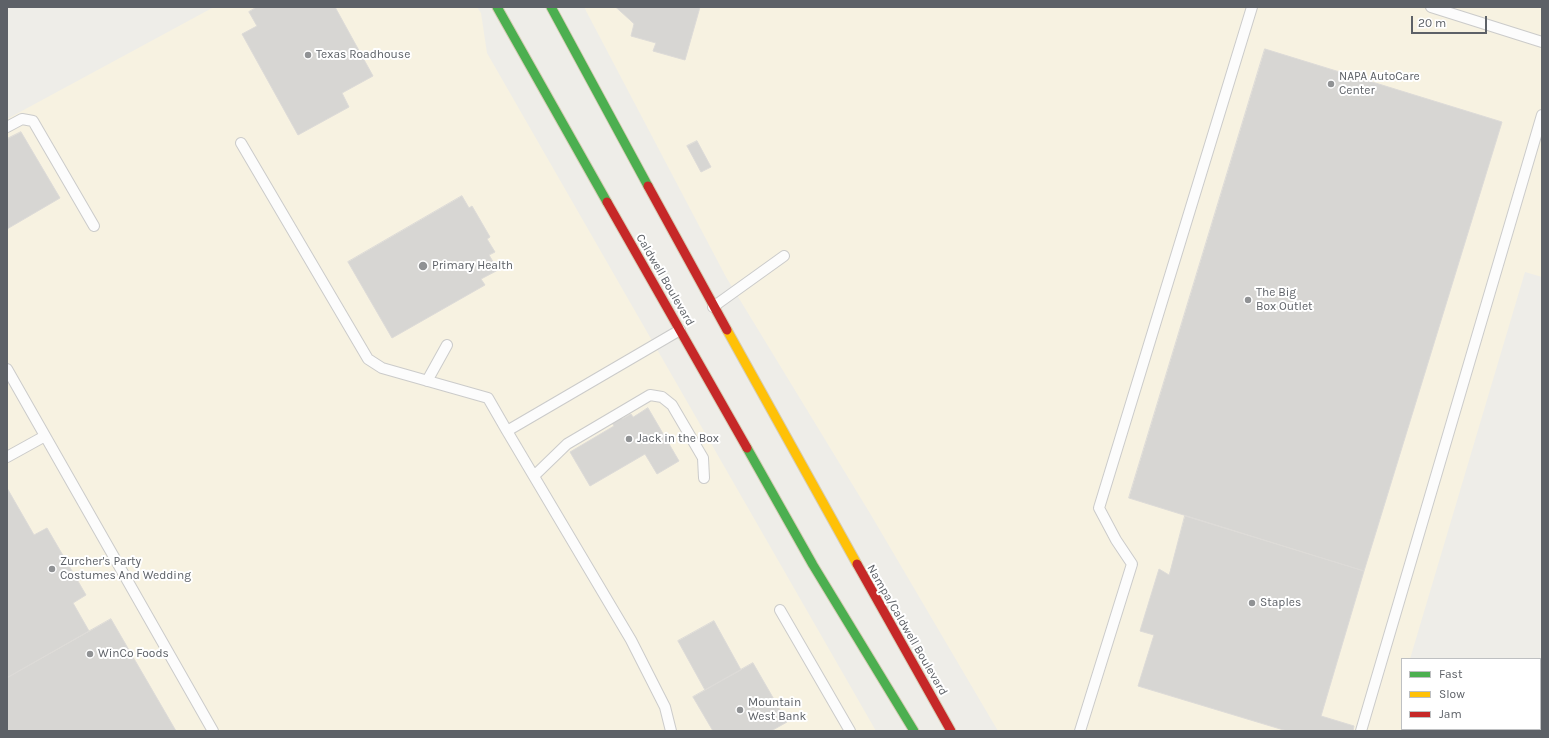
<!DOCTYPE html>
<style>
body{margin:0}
#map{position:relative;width:1549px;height:738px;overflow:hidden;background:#eeede8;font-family:Karla,sans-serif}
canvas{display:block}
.frame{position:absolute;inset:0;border:8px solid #5d6167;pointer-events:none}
.legend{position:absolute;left:1401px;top:658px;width:140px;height:72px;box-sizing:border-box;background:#fff;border:1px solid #bec0c2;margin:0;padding:5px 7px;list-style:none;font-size:12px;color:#5d6167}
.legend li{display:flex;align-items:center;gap:8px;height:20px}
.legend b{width:20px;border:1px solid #bec0c2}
.scale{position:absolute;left:1411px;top:16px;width:76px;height:18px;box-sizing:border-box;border:2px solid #5d6167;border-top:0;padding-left:5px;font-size:12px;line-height:14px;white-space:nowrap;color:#5d6167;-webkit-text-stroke:3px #fff;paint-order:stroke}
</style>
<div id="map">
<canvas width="1549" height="738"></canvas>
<div class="frame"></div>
<ul class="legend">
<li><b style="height:5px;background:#4caf50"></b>Fast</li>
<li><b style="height:5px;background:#ffc107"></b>Slow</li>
<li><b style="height:5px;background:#c62828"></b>Jam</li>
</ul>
<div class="scale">20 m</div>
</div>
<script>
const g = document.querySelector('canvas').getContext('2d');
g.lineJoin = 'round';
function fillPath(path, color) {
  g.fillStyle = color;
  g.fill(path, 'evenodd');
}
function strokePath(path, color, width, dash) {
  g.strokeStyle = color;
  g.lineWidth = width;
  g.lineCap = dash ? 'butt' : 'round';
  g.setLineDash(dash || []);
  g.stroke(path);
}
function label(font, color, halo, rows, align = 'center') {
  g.font = font + ' Karla,sans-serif';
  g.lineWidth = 4;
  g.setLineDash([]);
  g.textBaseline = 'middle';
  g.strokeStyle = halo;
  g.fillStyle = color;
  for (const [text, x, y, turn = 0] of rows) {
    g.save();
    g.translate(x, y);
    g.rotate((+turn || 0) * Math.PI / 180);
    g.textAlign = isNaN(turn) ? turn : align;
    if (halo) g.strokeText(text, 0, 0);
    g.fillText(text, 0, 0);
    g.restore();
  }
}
const commercial = new Path2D(`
 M214,7H477L481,13L487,53L876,731H7V119Z
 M584,7H1542V277L1525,272L1410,659H1402V729H1540V699L1542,700V731H998L871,515L726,277Z`);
const building = new Path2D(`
 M257,7H335L373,76L342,93L349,107L298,135L242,34L257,26L249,12Z
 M616,7H700L685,60L653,51L656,43L631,36L634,24Z
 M1265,49L1502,122L1364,571L1129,498Z
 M21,132L60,198L7,229V139Z
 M697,141L711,167L701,172L687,146Z
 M462,196L469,208L472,206L490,237L487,239L495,252L489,255L498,270L481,279L485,285L392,338L348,262Z
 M648,408L679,461L657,474L645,454L590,486L570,452L614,426L611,421L621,416L622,419L631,414L633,417Z
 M7,488L34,535L47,528L86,595L73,603L89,631L7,678Z
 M1185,516L1364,571L1321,716L1354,726L1353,731H1287L1138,686L1154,635L1140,631L1159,569L1169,575Z
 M111,619L176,731H7V678Z
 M714,621L741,670L705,690L678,641Z
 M753,663L787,722L771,731H713L693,697Z`);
const lane = new Path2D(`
 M1431,7L1542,42
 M7,127L22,119L33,121L94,226
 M241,143L368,359L382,368L488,398L507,431
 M713,307L784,256
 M7,369L213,731
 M427,381L447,345
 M7,457L45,436
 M534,476L567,444L650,395L662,397L672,405L703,458L704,478
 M780,610L850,731
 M671,731L665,707L631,640L507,431L680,330
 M1080,731L1132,564L1116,540L1099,508L1252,7
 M1361,731L1542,115`);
const fast = new Path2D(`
 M497,7L607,202
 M551,7L648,186
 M747,448L813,565L914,731`);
const slow = new Path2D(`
 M727,330L857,564`);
const jam = new Path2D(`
 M648,186L727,330
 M607,202L747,448
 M857,564L951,731`);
const markers = [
 [308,55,4,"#909294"],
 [1331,84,4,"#909294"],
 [423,266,5,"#909294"],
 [1248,300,4,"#909294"],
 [629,439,4,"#909294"],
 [52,569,4,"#909294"],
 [1252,603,4,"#909294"],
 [90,654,4,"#909294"],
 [740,710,4,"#909294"]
];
const poiNames = [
 ["Texas Roadhouse",316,55],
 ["NAPA AutoCare",1339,77],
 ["Center",1339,91],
 ["Primary Health",432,266],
 ["The Big",1256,293],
 ["Box Outlet",1256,307],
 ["Jack in the Box",637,439],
 ["Zurcher's Party",60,562],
 ["Costumes And Wedding",60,576],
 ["Staples",1260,603],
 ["WinCo Foods",98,654],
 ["Mountain",748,703],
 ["West Bank",748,717]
];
const streetNames = [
 ["Caldwell Boulevard",665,280,60],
 ["Nampa/Caldwell Boulevard",907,630,60]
];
fillPath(commercial, '#f7f2e1');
fillPath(building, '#d7d6d3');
strokePath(building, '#dddbd8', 1);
strokePath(lane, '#cbcbca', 12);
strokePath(fast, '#d6cdb5', 11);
strokePath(slow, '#d6cdb5', 11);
strokePath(jam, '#d6cdb5', 11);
strokePath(lane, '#fcfcfc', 10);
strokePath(fast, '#4caf50', 9);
strokePath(slow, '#ffc107', 9);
strokePath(jam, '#c62828', 9);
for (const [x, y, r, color] of markers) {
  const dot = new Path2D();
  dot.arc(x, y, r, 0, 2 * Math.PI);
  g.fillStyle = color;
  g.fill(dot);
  strokePath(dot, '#fff', 1.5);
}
label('12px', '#5d6167', '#fff', poiNames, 'left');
label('12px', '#5d6167', '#fff', streetNames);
</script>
